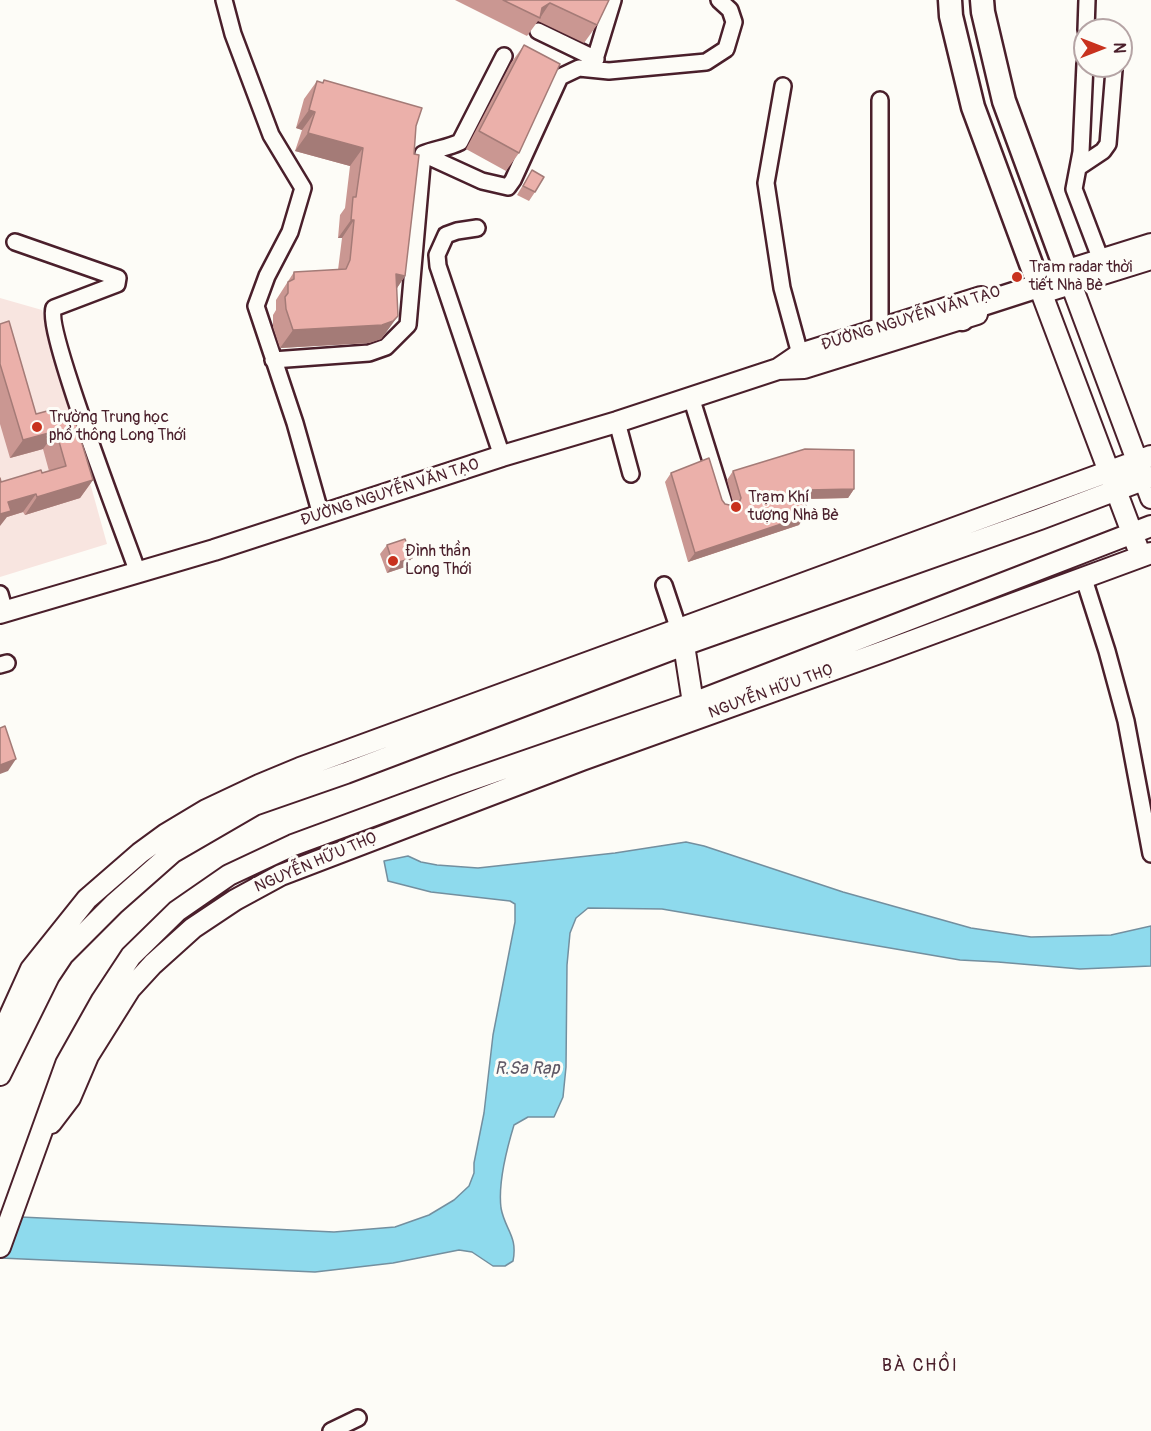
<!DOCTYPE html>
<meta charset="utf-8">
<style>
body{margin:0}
#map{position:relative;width:1151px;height:1431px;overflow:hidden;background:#fdfcf7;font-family:Pangolin,sans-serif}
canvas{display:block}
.north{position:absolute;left:1073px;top:18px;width:60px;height:60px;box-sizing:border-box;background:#fdfcf7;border:2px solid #b5a4a5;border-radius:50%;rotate:90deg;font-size:16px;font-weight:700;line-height:24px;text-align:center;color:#4a1f2b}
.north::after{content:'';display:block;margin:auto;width:21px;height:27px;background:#c8321e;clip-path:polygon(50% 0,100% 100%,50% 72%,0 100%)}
</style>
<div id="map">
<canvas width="1151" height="1431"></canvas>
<div class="north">N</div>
</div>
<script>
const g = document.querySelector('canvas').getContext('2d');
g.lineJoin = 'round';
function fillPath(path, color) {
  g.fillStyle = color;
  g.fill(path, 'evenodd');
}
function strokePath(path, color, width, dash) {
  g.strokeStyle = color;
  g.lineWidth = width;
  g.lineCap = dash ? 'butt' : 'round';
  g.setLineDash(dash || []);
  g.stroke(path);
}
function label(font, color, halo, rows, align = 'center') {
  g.font = font + ' Pangolin,sans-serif';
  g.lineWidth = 6;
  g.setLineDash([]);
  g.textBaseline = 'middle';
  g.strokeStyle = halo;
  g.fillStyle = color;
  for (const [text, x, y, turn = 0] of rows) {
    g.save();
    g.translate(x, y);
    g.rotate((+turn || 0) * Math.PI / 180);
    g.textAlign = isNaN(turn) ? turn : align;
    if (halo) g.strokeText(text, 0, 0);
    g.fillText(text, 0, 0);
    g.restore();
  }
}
const built = new Path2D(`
 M0,298L42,310L107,544L0,577Z`);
const water = new Path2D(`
 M686,842L704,846L843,892L971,928L1031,937L1111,935L1151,926V966L1080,969L998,962L960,960L662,909L588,908L576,918L570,933L567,965L566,1067L563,1097L554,1117H528L514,1125C507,1148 498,1184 501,1208C505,1230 518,1236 513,1261L505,1266H493L472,1252L459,1250L393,1263L315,1272L0,1258V1216L334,1232L395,1227L429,1215L454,1200L469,1186L474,1173V1163L484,1113L493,1035L515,922V904L510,901L431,892L388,881L384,861L408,856L421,862L437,865L478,868L615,853Z`);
const minor = new Path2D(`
 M224,0L233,34L271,135L303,188L290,232L267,276L256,306L295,423L321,515
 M1086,30L1087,0
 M538,31L596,59
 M1085,64L1081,152L1074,189L1101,260
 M592,69L613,0
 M783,86L766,183L782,288L800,354
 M880,100V329
 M423,154L482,181L508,187L513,180L560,77L579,68L609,71L706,62L726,49L734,22L730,10L719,0
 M1079,167L1103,151L1108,144L1114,70
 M477,228L457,231L446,235L437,255L438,266L502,456
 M15,242L118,278L117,284L54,308C44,328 126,538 138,573
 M273,360L369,353L386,347L408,325L423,154C435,149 448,148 460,142L504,56
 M691,397L725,506
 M617,422L631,474
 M1084,579L1107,651L1126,721L1151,854
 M664,585L682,639
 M0,594L5,612
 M0,665L7,663
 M331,1431L358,1418`);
const major = new Path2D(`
 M1067,273L1151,498
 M1052,275L1151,244
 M1037,281L1137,546
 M1045,292L1151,259
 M778,369L800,354L981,297
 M0,613L214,550L502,456L617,422L778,369L804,368L977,314
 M684,645L693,703
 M0,1043L7,1022L31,969L87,899L140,853L166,834L206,810L259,785L300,768L1151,456
 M0,1075L49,976L63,955L114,904L173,852L254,805L346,773L684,645L1040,519L1151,477
 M51,1123L70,1098L88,1056L130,989L153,964L193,928L235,900L281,875L582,760L885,651L1151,553
 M0,1247L66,1064L102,1000L131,956L177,911L229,875L293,845L456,785L693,703L1151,526`);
const highway = new Path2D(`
 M950,0L951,16L973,107L1037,280
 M962,319L967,309L1060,279L1066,270L1004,101L983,12L982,0`);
const wall = new Path2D(`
 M455,0H609L597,25L584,43L538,21L527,36Z
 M524,45L519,153L506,171L466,149L511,63Z
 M324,80L416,126L405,276L397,288L385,334L381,339L369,343L280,348L273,327V315L276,310V300L294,272L338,270L342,238H338L340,215L345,208L350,166L295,151L302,130L296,128L304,99L317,81L322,83Z
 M532,170L535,192L529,201L517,195Z
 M0,324L36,414L60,421L93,480L80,498L25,515L23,512L7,517L1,482L49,471L43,449L10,458L0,424Z
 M733,471L854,489L848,498L807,499L799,525L688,562L665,482L671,473L722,500L725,504L734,506L727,480Z
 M387,545L405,567L387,573L380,554Z`);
const shadedWall = new Path2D(`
 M550,3L540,18L542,8Z
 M309,110L315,112L302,130L296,128Z
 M308,133L363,148L350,166L295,151Z
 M351,220H354L342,238H338Z
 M396,274L405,276L393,294Z
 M398,316L385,334L381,339L369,343L280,348L293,330Z
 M56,431L43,449L10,458L23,440Z
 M93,480L80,498L25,515L37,497Z
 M854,489L848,498L801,499L807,490Z
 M36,494L23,512L7,517L0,526V514L8,502Z
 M805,516L799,525L688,562L695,553Z
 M412,558L405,567L387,573L393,564Z
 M16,759L8,771L0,774V765Z`);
const building = new Path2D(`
 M503,0H609L597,25L550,3L542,8L540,18Z
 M524,45L560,64L519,153L479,131Z
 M324,80L422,108L416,126L414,154L419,155L405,276L396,274L398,316L393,321L382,325L293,330L286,309L285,297L288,293V282L294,279V272L346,269L350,260L354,220H351L353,197H356L363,148L308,133L315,112L309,110L317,81L323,83Z
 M532,170L544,177L535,192L523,186Z
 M9,321L36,414L51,410L54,420L59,418L60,421L74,417L93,480L37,497L36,494L8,502L11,511L0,514V478L1,482L41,470L42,473L66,466L56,431L23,440L0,364V324Z
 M805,449L854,450V489L807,490L805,516L695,553L671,473L709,458L722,500L725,504L734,506L739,503L741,498L733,471Z
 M405,539L412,558L393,564L387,545Z
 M5,726L16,759L0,765V728Z`);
const markers = [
 [1017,277,6,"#c8321e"],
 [37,427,6,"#c8321e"],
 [736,507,6,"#c8321e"],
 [393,561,6,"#c8321e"]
];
const poiNames = [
 ["Trạm radar thời",1029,268],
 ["tiết Nhà Bè",1029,286],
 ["Trường Trung học",49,418],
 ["phổ thông Long Thới",49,436],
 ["Trạm Khí",748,498],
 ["tượng Nhà Bè",748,516],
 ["Đình thần",405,552],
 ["Long Thới",405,570]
];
const streetNames = [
 ["ĐƯỜNG NGUYỄN VĂN TẠO",911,319,-17],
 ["ĐƯỜNG NGUYỄN VĂN TẠO",390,493,-18],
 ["NGUYỄN HỮU THỌ",771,692,-20],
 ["NGUYỄN HỮU THỌ",316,863,-23]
];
const waterNames = [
 ["R.Sa Rạp",527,1069]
];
const neighbourhoodNames = [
 ["BÀ CHỒI",920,1366]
];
fillPath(built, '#f8e5e0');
fillPath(water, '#8edaed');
strokePath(water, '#738f9f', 1.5);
strokePath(minor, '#4a1f2b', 20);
strokePath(major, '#4a1f2b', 24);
strokePath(highway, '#4a1f2b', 27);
strokePath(minor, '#fdfcf7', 15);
strokePath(major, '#fdfcf7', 20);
strokePath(highway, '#fdfcf7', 22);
fillPath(wall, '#ca9792');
fillPath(shadedWall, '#a47b77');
fillPath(building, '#ebb0aa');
strokePath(building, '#a47b77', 1.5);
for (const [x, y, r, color] of markers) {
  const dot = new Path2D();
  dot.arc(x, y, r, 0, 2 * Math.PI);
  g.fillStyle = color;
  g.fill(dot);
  strokePath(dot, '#fdfcf7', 2);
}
label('16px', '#4a1f2b', '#fdfcf7', poiNames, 'left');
label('16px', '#4a1f2b', '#fdfcf7', streetNames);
label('italic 18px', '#5e5765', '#fdfcf7', waterNames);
g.letterSpacing = '1.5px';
label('18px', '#4a1f2b', '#fdfcf7', neighbourhoodNames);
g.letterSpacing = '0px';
</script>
